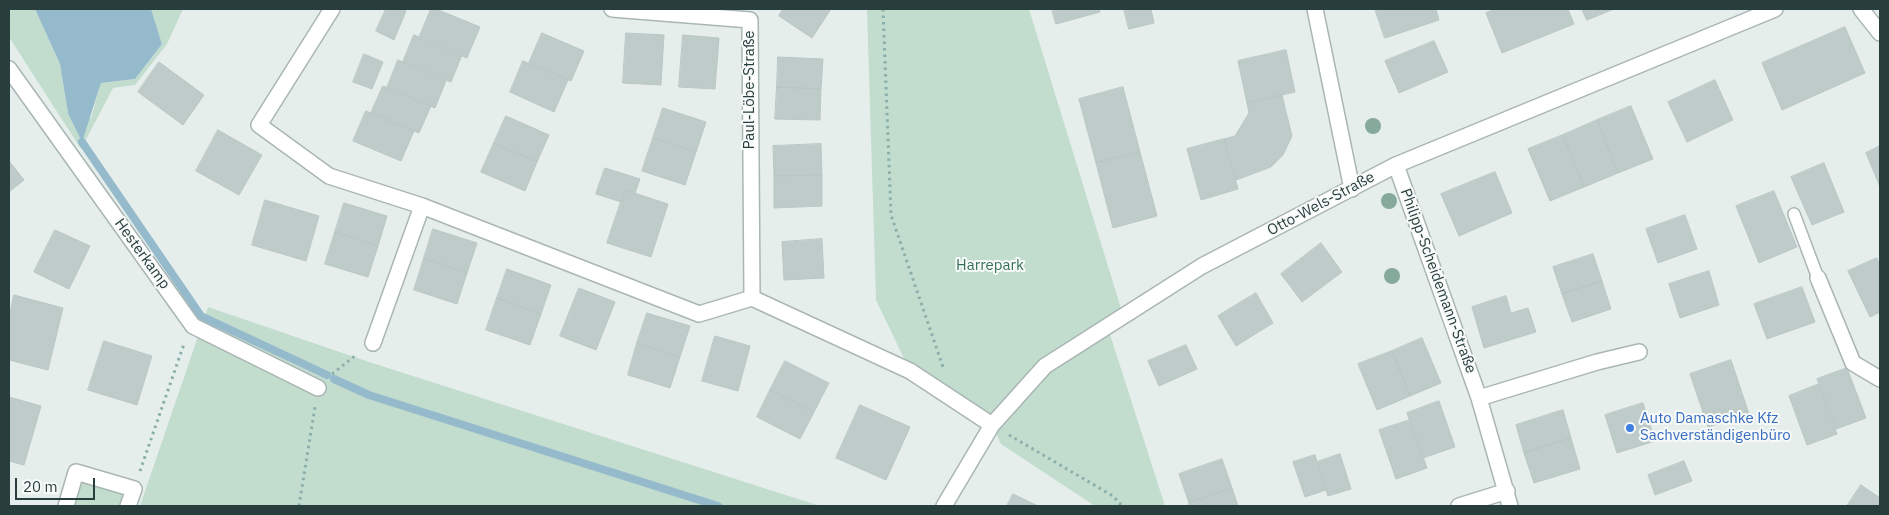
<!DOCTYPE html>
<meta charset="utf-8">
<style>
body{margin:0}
#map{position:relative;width:1889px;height:515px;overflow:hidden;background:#e6eeec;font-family:"IBM Plex Sans",sans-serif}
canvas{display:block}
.frame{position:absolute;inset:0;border:10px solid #273e3c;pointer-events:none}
.scale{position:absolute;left:15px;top:478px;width:80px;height:22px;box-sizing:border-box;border:2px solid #273e3c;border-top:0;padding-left:6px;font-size:15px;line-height:18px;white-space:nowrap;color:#273e3c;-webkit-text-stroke:4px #f7faf9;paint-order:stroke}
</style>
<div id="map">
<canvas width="1889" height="515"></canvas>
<div class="frame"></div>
<div class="scale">20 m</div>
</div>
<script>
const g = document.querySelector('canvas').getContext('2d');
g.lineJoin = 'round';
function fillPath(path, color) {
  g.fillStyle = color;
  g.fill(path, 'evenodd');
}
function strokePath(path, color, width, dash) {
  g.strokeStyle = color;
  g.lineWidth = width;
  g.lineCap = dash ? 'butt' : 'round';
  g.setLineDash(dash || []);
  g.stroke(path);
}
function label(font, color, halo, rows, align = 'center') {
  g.font = font + ' "IBM Plex Sans",sans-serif';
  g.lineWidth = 4;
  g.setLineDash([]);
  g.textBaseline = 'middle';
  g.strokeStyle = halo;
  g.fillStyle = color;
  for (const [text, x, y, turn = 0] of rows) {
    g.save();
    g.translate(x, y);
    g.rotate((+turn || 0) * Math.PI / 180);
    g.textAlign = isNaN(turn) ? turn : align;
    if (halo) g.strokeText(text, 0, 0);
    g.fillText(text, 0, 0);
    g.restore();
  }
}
const green = new Path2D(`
 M9,9H35L60,64L68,113L91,118L101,83L135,79L162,44L151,9H183L167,44L135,85L113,88L81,149L9,37Z
 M867,9H1029L1123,315L1107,325L1165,506H1095L1001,444L992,425L910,371L876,300Z
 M208,307L366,361L820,506H140Z
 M76,472L134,489L128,506H66Z`);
const water = new Path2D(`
 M35,9H151L162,44L135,79L101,83L82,142L68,113L60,64Z`);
const stream = new Path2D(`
 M82,142L201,316L327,375
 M334,379L369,395L718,506`);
const building = new Path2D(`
 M386,9H400L406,11L394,40L376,31Z
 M431,9H436L480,27L467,58L419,38Z
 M783,9H831L812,38L779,16Z
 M1052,9H1099L1100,12L1056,24Z
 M1124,9H1151L1154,23L1129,29Z
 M1375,9H1436L1439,20L1385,38Z
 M1496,9H1568L1574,24L1502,53L1486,13Z
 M1582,9H1614L1587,20Z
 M1845,27L1865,73L1782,110L1762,63Z
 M542,33L584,51L571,81L529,63Z
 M626,33L664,35L661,85L623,83Z
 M414,35L462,55L451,82L403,62Z
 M683,35L719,38L715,89L679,87Z
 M1434,41L1448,72L1399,93L1385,61Z
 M1286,50L1295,92L1247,103L1238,61Z
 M364,54L383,62L372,89L353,82Z
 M778,57L823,59L821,89L777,87Z
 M398,60L446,81L435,108L387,88Z
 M523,61L568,80L554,112L510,92Z
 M159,62L204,95L183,125L138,92Z
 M1715,80L1733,120L1687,142L1668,102Z
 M383,86L431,106L419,133L371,113Z
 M777,87L821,89L820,120L775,119Z
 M1123,87L1140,152L1096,163L1079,99Z
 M1282,95L1292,136L1283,155L1271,167L1236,180L1224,139L1235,136L1249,113L1247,103Z
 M1631,106L1653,159L1618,173L1597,120Z
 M663,108L706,122L696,152L653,138Z
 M366,111L414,131L401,161L353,141Z
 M506,116L549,135L537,162L494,143Z
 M1597,120L1618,173L1584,187L1563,135Z
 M218,130L262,155L239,195L196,171Z
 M1563,135L1584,187L1550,201L1528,149Z
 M653,138L696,152L685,185L642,171Z
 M1224,139L1238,189L1201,200L1187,149Z
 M494,143L537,162L525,191L481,172Z
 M821,144L822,175L774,176L773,146Z
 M1880,146V187L1866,153Z
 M1140,152L1157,216L1113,228L1096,163Z
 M9,161L24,180L9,192Z
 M1824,163L1844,212L1812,225L1791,177Z
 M605,168L640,179L635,193L625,190L621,202L596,194Z
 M1495,172L1512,213L1459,236L1441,194Z
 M822,175V206L774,208V176Z
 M625,190L668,204L651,257L607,243Z
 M1774,191L1797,247L1759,263L1736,206Z
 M265,200L319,216L306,261L252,245Z
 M344,203L387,216L378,246L335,232Z
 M1685,215L1697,249L1658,263L1646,229Z
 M433,229L477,243L467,273L424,258Z
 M55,230L90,246L69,289L34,272Z
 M335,232L378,246L368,277L325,264Z
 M822,239L824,278L784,280L782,242Z
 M1321,243L1342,272L1302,302L1281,274Z
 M1593,254L1602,281L1562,294L1553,267Z
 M424,258L467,273L457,304L414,290Z
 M1877,258L1880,266V312L1870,317L1848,271Z
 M507,269L551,285L541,314L497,298Z
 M1709,271L1719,305L1680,318L1669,284Z
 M1602,281L1611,309L1572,322L1562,294Z
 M1802,287L1815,322L1767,339L1754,304Z
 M579,288L615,302L596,350L560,336Z
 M1256,293L1273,323L1236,346L1218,316Z
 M14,295L63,308L48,370L9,360V318Z
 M1506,296L1511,313L1528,308L1536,332L1484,348L1472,307Z
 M497,298L541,314L530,345L486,330Z
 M647,313L690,326L680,357L637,343Z
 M715,336L750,346L738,391L702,381Z
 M1422,338L1441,383L1410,396L1392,351Z
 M104,341L152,356L137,405L88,390Z
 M637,343L680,357L670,388L628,375Z
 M1186,345L1197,369L1159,386L1148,361Z
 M1392,351L1410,396L1377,410L1358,364Z
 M1731,360L1749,414L1708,427L1690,374Z
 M785,361L829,383L814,412L770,390Z
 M1847,368L1866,418L1836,429L1817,379Z
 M1819,384L1837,434L1807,445L1789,396Z
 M770,390L814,412L800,439L757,417Z
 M9,397L41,406L24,465L9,461Z
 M1439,401L1455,447L1423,458L1407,413Z
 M1643,403L1655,441L1617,453L1605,415Z
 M860,405L910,427L886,480L836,458Z
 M1563,410L1571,438L1524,453L1516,425Z
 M1410,420L1427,468L1396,479L1379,430Z
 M1571,438L1580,469L1534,483L1524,453Z
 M1340,454L1351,489L1328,496L1317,462Z
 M1315,455L1326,490L1305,497L1293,462Z
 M1222,459L1232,488L1189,503L1179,474Z
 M1684,461L1692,481L1655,495L1648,475Z
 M1861,485L1880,498V506H1847Z
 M1232,488L1238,506H1189V503Z
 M1013,494L1038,506H1007Z`);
const path = new Path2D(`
 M883,9L891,215L943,367
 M332,374L356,355
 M1009,435L1113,496L1122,506
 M140,471L184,344
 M299,506L315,407`);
const lane = new Path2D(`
 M1794,214L1818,278`);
const street = new Path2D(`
 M332,9L259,125L329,176L422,206L699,314L752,298L910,371L992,425
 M612,9L750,20L752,298
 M1315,9L1352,189
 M1861,9L1880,33
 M9,69L193,326L318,388
 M1396,165L1479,398L1510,506
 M1818,278L1853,363L1880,379
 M373,343L422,206
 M1479,398L1597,362L1639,352
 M66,506L76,472L134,489L128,506
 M944,506L992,425L1045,366L1202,266L1396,165L1775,9
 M1459,506L1507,491`);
const trees = [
 [1373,126],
 [1389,201],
 [1392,276]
];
const markers = [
 [1630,428,5,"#3f7fe0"]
];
const streetNames = [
 ["Paul-Löbe-Straße",750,90,-90],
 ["Otto-Wels-Straße",1321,204,-28],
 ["Hesterkamp",142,254,54],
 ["Philipp-Scheidemann-Straße",1438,281,70]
];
const parkNames = [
 ["Harrepark",990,266]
];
const shopNames = [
 ["Auto Damaschke Kfz",1640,419],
 ["Sachverständigenbüro",1640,436]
];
fillPath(green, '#c2dcce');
fillPath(water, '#95bacc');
strokePath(stream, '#95bacc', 8);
fillPath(building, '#bfcbc8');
strokePath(building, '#b9c7c4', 1);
strokePath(lane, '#a9b6b4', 14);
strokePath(street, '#a9b6b4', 18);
strokePath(path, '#8aaea9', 3, [2.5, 4]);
strokePath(lane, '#fff', 11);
strokePath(street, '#fff', 15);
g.fillStyle = '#85a99a';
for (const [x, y] of trees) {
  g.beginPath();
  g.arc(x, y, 8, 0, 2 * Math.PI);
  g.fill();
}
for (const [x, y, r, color] of markers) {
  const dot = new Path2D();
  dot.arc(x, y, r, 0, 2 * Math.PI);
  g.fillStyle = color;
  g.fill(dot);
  strokePath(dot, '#f7faf9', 2);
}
label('15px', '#273e3c', '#f7faf9', streetNames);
label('15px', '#357157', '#f7faf9', parkNames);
label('15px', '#366cbe', '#f7faf9', shopNames, 'left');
</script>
